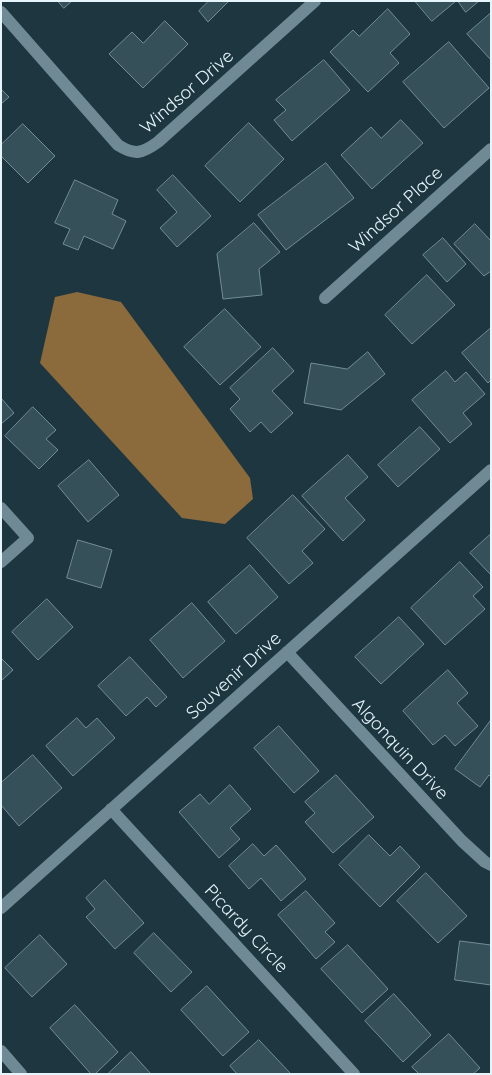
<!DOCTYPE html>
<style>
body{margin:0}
#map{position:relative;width:492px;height:1075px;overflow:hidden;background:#1d3640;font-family:Quicksand,sans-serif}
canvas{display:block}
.frame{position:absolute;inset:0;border:2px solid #e6f4fb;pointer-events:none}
</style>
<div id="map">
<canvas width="492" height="1075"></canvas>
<div class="frame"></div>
</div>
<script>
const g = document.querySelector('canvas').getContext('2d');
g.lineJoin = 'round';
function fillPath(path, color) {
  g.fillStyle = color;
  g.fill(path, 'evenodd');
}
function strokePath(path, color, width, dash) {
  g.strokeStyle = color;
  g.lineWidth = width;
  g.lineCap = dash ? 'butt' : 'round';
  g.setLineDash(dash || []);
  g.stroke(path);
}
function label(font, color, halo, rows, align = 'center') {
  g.font = font + ' Quicksand,sans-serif';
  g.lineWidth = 4;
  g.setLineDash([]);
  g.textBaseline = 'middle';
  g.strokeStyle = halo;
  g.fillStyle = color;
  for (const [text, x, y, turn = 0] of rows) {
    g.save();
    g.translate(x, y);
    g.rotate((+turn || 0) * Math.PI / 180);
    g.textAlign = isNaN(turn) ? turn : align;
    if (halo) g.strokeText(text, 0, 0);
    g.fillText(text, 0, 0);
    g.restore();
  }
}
const water = new Path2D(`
 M77,292L121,302L250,478L253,499L225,524L182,518L40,363L55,297Z`);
const building = new Path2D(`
 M58,1H72L64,8Z
 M209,1H229L208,22L199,11Z
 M415,1H456L432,21Z
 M458,1H479L466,12Z
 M388,9L410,34L390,53L399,63L368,92L330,52L353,30L359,36Z
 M491,13V60L467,34Z
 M165,21L188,44L143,88L109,54L132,32L143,43Z
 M449,42L489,88L444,128L403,82Z
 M324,60L350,90L292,141L274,120L286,110L276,100Z
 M1,89L9,97L1,104Z
 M401,120L423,143L372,189L341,155L371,127L381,138Z
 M249,123L284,159L240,202L205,166Z
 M23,124L55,156L28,183L1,156V145Z
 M326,163L354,198L286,250L258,215Z
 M173,175L211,216L177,247L160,228L177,212L157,190Z
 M75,180L118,200L112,214L126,221L113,249L84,236L78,250L63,244L70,229L55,223Z
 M254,223L280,252L259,269L262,295L223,299L217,254Z
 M475,224L491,241V271L484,276L454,244Z
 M443,238L466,264L447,282L423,255Z
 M427,275L455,305L412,344L385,315Z
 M225,309L261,347L220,385L184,347Z
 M491,328V380L488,383L462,353Z
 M273,348L294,371L272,391L293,413L271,433L261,422L250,432L230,409L240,399L230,388Z
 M368,352L385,374L341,410L304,403L311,363L347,369Z
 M446,371L455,382L466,372L485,394L463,413L472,424L450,443L412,400Z
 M1,398L14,413L1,424Z
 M33,407L56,430L46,439L58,450L39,469L5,436Z
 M420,427L440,449L398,487L378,465Z
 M348,455L368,477L345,498L365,520L343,541L302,496Z
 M89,460L119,495L88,522L58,486Z
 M293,495L325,529L302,551L313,563L289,584L247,538Z
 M491,534V575L470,553Z
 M78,540L112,550L101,588L67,578Z
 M460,562L483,587L473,596L485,609L445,645L411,608Z
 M250,565L278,597L236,634L208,602Z
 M47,599L73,627L38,660L12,632Z
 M192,603L225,641L183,678L150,640Z
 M399,617L424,644L381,684L355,657Z
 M130,657L167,697L156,707L147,697L126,716L98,686Z
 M1,658L13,670L1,681Z
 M448,670L468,693L457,703L478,726L455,746L445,735L433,745L403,711Z
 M77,718L86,728L97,718L115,738L73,776L46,746Z
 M491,720V776L489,775L480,787L455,769Z
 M279,726L319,771L294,793L254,748Z
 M33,755L62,788L19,826L1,805V783Z
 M336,775L374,817L333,853L305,822L315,813L305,802Z
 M230,785L251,809L230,828L240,839L219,858L179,812L200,794L209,804Z
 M369,835L390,856L400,846L420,867L380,907L339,865Z
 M253,844L264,856L276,845L306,879L281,901L261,878L249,889L229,866Z
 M426,873L467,916L438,943L397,901Z
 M105,880L144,923L115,949L86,917L95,909L86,898Z
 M306,891L335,923L325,932L335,942L316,959L278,915Z
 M154,933L192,972L171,992L134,953Z
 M40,935L67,964L32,997L5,968Z
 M460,941L491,945V985L455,980Z
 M348,945L388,989L362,1013L321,969Z
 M207,986L249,1032L223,1056L181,1010Z
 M394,994L431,1035L403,1062L365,1021Z
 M75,1005L118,1052L95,1074H91L50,1028Z
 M449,1034L480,1068L473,1074H419L412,1067Z
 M259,1040L291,1074H237L230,1066Z
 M131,1052L151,1074H108Z`);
const minor = new Path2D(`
 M1,12L118,145C135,156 143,153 158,142L315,1
 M325,298L491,149
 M1,508L28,538L1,562
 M287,652L462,841L485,862L491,865
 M111,809L354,1074
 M1,908L491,470
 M1,1051L21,1074`);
const streetNames = [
 ["Windsor Drive",187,92,-41],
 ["Windsor Place",396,210,-42],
 ["Souvenir Drive",234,676,-42],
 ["Algonquin Drive",400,749,47],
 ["Picardy Circle",246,929,47]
];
fillPath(water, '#8b6a3b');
fillPath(building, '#36505a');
strokePath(building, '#728d98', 1);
strokePath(minor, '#6f8a95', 12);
label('18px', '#e6f4fb', '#1d3640', streetNames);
</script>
